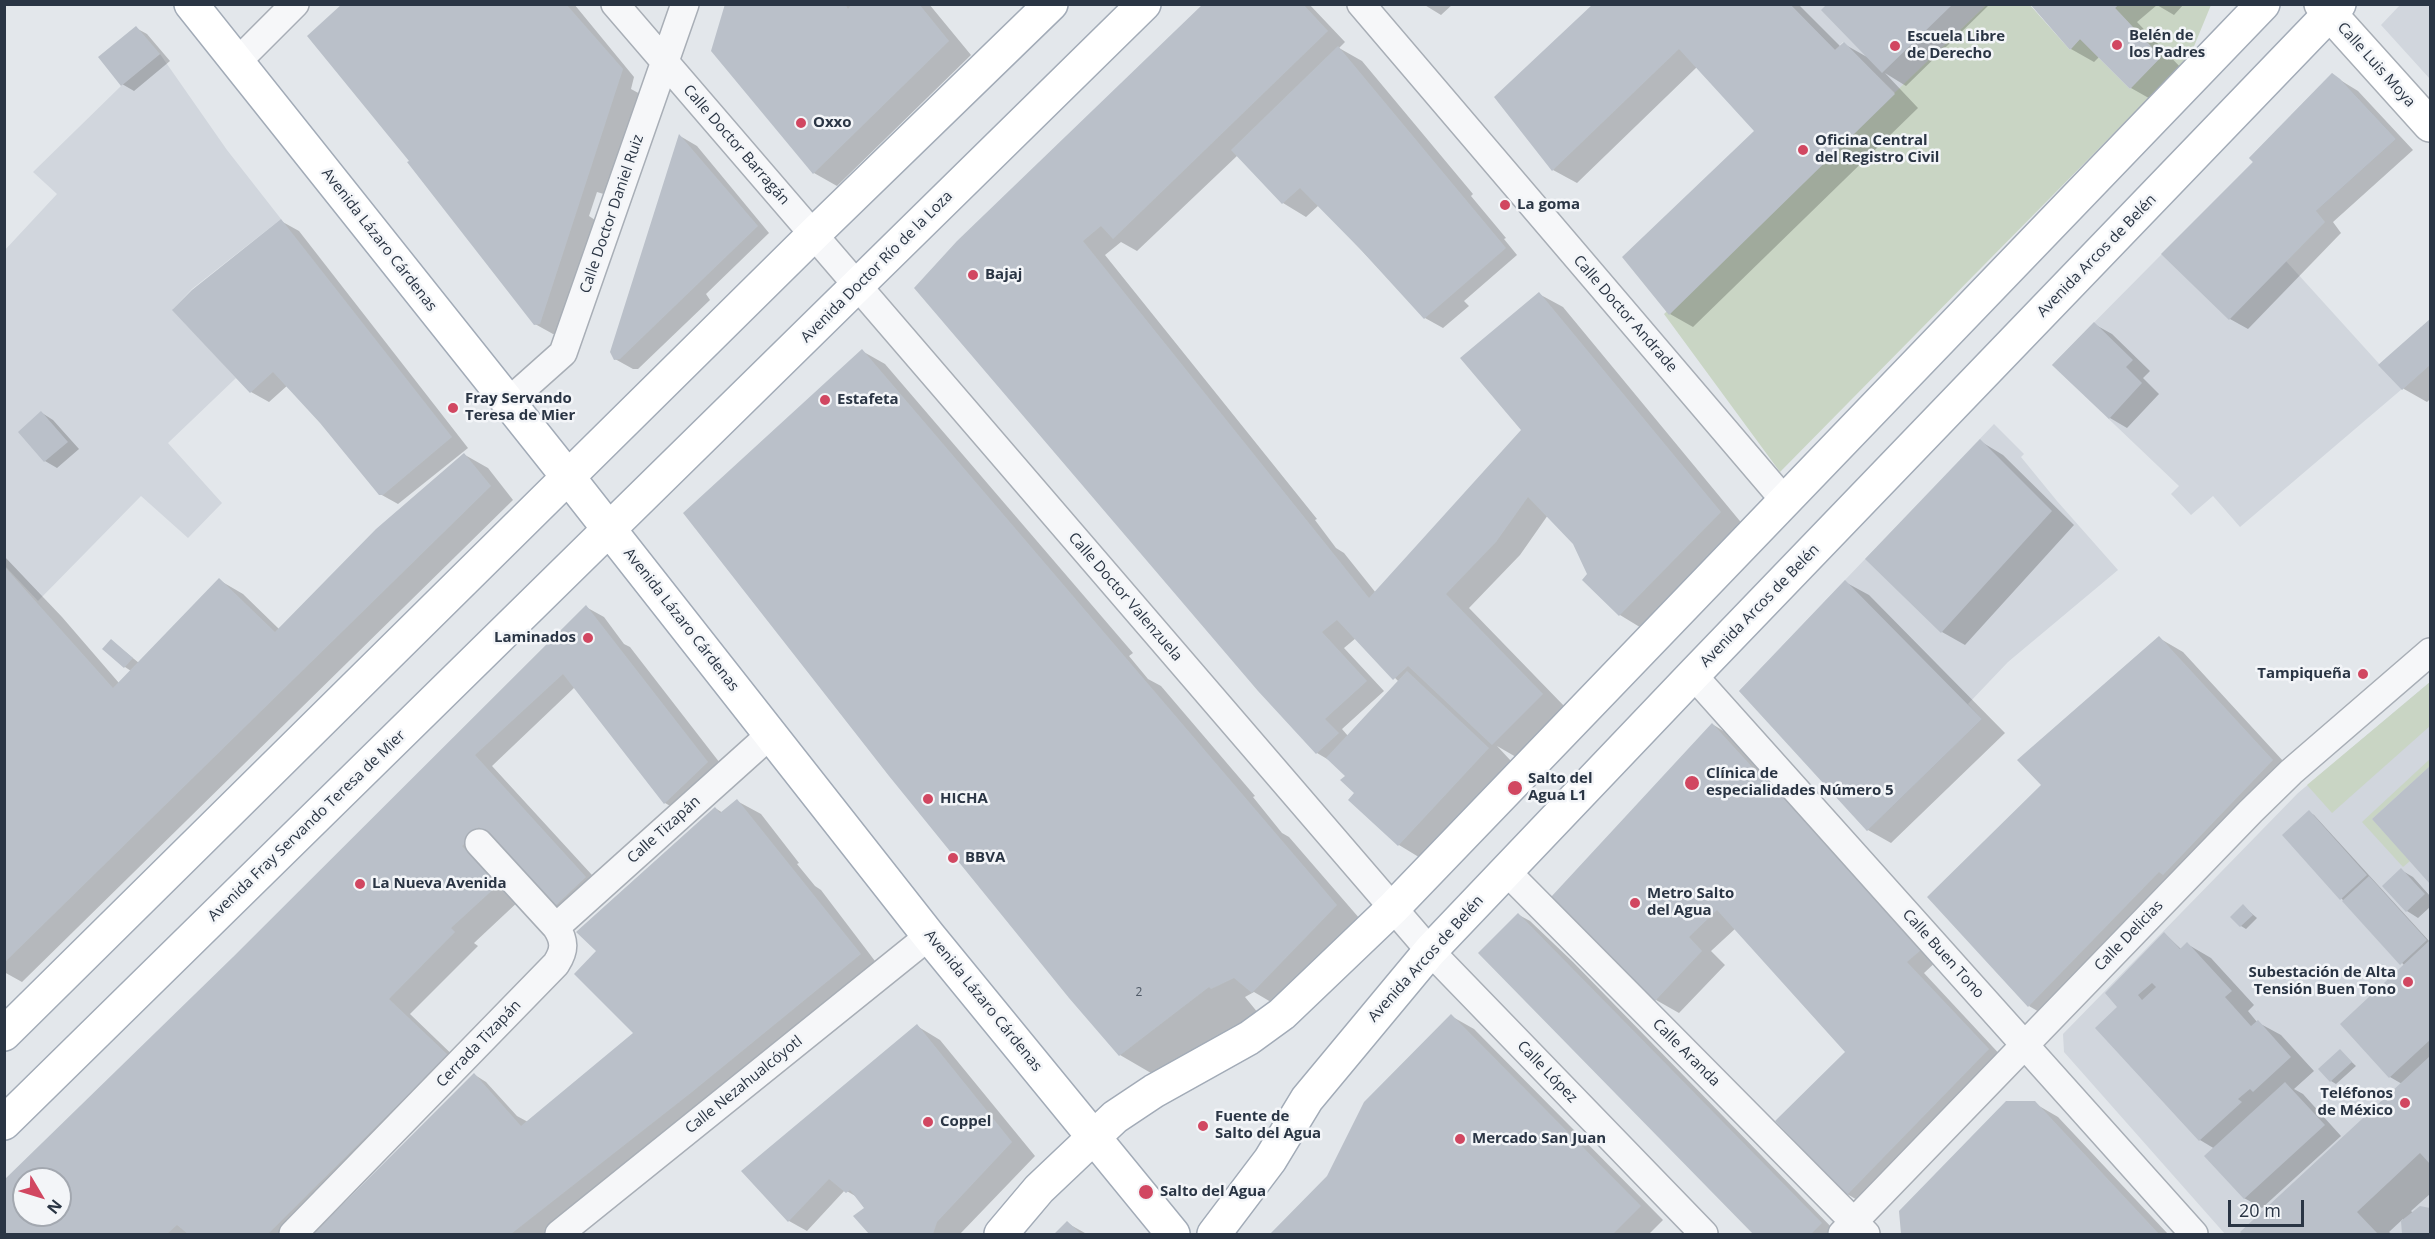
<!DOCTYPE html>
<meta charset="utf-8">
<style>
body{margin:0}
#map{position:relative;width:2435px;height:1239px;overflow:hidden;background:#e3e7eb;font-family:"Open Sans",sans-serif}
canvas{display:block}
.frame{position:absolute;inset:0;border:6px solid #2a3544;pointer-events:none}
.north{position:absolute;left:12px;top:1167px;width:60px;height:60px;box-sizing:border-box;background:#f3f5f8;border:2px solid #a3a8b0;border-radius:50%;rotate:128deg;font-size:16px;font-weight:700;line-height:24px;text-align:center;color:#2a3544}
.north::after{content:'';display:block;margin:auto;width:21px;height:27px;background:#d14761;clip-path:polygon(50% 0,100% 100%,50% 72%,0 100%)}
.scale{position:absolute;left:2228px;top:1200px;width:76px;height:27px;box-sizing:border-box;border:3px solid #2a3544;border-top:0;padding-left:8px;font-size:18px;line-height:21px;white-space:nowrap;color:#2a3544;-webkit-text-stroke:4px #f3f5f8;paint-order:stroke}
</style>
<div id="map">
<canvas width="2435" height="1239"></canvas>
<div class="frame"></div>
<div class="north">N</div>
<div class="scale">20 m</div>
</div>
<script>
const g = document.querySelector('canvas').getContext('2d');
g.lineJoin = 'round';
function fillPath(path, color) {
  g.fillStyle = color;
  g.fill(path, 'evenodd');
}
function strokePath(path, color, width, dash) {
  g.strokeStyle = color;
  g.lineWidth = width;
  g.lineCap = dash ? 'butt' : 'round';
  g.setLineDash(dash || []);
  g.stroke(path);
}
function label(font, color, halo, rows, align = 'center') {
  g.font = font + ' "Open Sans",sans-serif';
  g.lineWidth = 5;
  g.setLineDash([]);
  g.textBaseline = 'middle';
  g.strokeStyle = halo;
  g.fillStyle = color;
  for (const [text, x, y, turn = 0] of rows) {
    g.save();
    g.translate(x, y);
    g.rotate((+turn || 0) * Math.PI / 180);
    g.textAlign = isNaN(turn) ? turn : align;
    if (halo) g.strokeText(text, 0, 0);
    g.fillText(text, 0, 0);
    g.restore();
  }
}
const built = new Path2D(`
 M1789,5H1986L1895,93L1843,42L1835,50Z
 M2400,5H2430V79L2381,25Z
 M160,54L227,150L281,219L192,289L173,309L236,378L168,443L222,503L188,538L141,496L38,601L5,566L4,251L57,194L33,172L121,86Z
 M2332,73L2340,79L2396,139L2316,211L2286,261L2402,389L2240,527L2213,496L2191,515L2171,494L2179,486L2052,365L2253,162L2249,158Z
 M1994,424L2024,454L2021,457L2057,501L2118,570L2008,662L1968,704L1982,719L1867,831L1739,691Z
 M2430,682V1234H2225L2064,1052L2063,1034L2298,793Z`);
const green = new Path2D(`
 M2119,4L2211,5L2190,56L1780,472L1664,314L1986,5H2030L2070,50L2080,39L2130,89L2161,57L2115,8Z
 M2430,682V726L2332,813L2307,785Z
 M2430,759V766L2372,819L2410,861L2403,867L2362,822Z`);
const shadow = new Path2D(`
 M345,4H574L634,77L631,89L642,95L610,196L597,192L589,216L595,220L558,334H553L535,324L411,161Z
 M727,4H929L971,55L837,186L814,173Z
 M1205,4H1309L1345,42L1339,48L1362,61L1473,194L1471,196L1506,238L1504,239L1517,255L1464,301L1469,306L1443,328L1425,318L1319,205L1306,217L1283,203L1238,155L1137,251L1121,242L1105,255L1317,519L1315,520L1336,548L1344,553L1376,593L1523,430L1539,294L1563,307L1744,526L1643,629L1620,615L1589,574L1574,543L1548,515L1520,555L1469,608L1566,708L1516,757L1497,746L1512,762L1422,859L1399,845L1356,793L1347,776L1334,763L1317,753L916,288ZM1356,638L1399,682L1348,736L1342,729L1384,691L1344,648Z
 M1423,4H1453L1441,15Z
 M1595,4H1798L1841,47L1844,44L1867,57L1829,4H1990L1906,86L1885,73L1918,108L1693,327L1670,314L1756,131L1697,67L1577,183L1553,170Z
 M2032,4H2184L2174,15L2157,5L2137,22L2184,71L2154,101L2131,88L2100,56L2094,62L2071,49Z
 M136,28L147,34L170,61L134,91L122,84Z
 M2332,75L2358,91L2413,150L2333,222L2341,233L2248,329L2230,319L2163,254L2256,162Z
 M680,136L697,146L769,233L706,294L710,300L638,369H633L615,359Z
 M281,221L299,231L468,448L398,504L380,494L322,422L288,385L269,402L251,392L175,310Z
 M2430,321V399L2427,402L2404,389L2381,365Z
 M2094,324L2112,334L2150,371L2143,378L2159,394L2127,428L2110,418Z
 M862,351L885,364L1133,653L1129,656L1148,679L1161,686L1255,796L1253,797L1282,833L1289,837L1360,919L1276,1005L1254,992L1245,997L1263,1019L1175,1087L1120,1055L1070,998Z
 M42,413L53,420L79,449L57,468L45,461L20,432Z
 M1980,441L2003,455L2074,525L1965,645L1942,632Z
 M465,455L488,468L513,500L22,982L4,972V556L62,617L119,683L131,671L125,667L112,641L139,663L219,580L243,594L279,629Z
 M1845,582L1869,595L2005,733L1891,843L1868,830Z
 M586,607L604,617L624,644L630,647L730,776L688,816L665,803L575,687L492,766L603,887L571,918L521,899L474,943L478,946L410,1014L464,1066L305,1234H4V1182L234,959ZM24,1179H60V1215H24Z
 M2159,638L2183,652L2295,774L2046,1016L2029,1006Z
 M1712,724L1730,735L1939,959L1924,973L2005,1060L1871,1208L1847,1194V1052L1736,928L1711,951L1725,965L1679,1013L1656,1000Z
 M2430,768V881L2374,819Z
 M737,801L761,814L799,863L797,864L815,886L821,890L878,965L552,1234H315L475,1075L486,1082L517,1116L528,1122L636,1033L588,962L715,808L723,813Z
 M2309,812L2314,815L2430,942V1194L2411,1211L2413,1213L2420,1207L2430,1210V1234H2403V1219L2389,1232L2392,1234H2244L2242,1232L2402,1084L2390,1077L2342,1024L2405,966L2341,898Z
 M2401,870L2413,877L2430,896V907L2418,918L2407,911Z
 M2243,906L2257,918L2246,929L2241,926Z
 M1519,915L1530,921L1573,962L1838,1234H1755L1679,1157Z
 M2164,933L2182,950L2187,944L2211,958L2254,1005L2248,1011L2257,1022L2281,1035L2314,1071L2294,1089L2303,1094L2341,1136L2262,1208L2244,1198L2215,1149L2200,1140L2097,1028L2119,1007Z
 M1451,1016L1474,1029L1663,1220L1649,1234H1273L1329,1177Z
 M917,1026L940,1040L1035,1156L960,1234H871L856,1217L866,1208L857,1197L845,1190L807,1231L789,1221L743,1172Z
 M2340,1051L2356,1066L2336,1084L2331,1081Z
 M2034,1103L2058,1117L2168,1234H1903L1900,1212Z
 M1067,1223L1085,1233L1086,1234H1056Z`);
const building = new Path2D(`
 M342,4H566L623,69L540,324L534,325L407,162L409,161L307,36Z
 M725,4H845L848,9L852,4H919L949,41L813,174L711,51Z
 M1203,4H1303L1328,31L1113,239L1101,226L1083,241L1369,598L1521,430L1460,358L1539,292L1721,512L1619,616L1582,580L1587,574L1573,544L1528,497L1496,542L1446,594L1543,694L1492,745L1408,666L1393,680L1337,620L1322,632L1367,681L1325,719L1339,733L1316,754L1258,691L914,288L957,241Z
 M1593,4H1790L1835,50L1844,42L1895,94L1669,315L1622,257L1754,131L1679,49L1552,171L1494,97Z
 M1827,4H1953L1882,73L1821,10Z
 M2030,4H2119L2115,8L2161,57L2130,89L2080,39L2070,50Z
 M136,26L160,54L121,86L98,57Z
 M1338,46L1506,248L1424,319L1362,251L1300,188L1282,204L1231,150Z
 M2332,73L2340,79L2396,139L2316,211L2325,222L2229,320L2161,254L2253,162L2249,158Z
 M679,134L758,226L620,359L614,360L610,352Z
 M281,219L452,437L383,495H379L320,423L273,372L250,393L172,310L192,290Z
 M2430,319V365L2402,390L2378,365Z
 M2094,322L2133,360L2126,367L2142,383L2109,419L2052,365Z
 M862,349L1337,905L1252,993L1234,978L1211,989L1209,987L1119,1056L1069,998L889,776L683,513Z
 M41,411L68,442L44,462L18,432Z
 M1980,439L2052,511L1941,633L1865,559Z
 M464,453L491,486L4,963V566L113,688L219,578L275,632L376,529Z
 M1845,580L1982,719L1867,831L1739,691Z
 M586,605L708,762L664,804L563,674L475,755L586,877L552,909L479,827L469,836L471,838L462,846L498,885L451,928L455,932L389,999L448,1055L268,1234H188L177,1225L167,1234H4V1180L233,957ZM24,1179H60V1215H24Z
 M2159,636L2273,760L2163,875L2159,872L2028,1007L1927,897L2041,785L2017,760Z
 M111,639L133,658L124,668L102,649Z
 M1407,671L1489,748L1398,846L1348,800L1354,793L1340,780L1345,776L1326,758Z
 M1712,723L1764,780H1770L1922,949L1907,962L1989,1049L1847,1195L1775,1121L1845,1052L1717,910L1689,937L1702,951L1655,1001L1551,897Z
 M2430,766V884L2372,819Z
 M737,799L861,954L692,1092L511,1234H313L474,1073L521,1126L633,1033L574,974L596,951L576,932L715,807L720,813Z
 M2309,810L2367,875L2340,900L2282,835Z
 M2401,868L2425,894L2406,912L2382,886Z
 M2369,876L2427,940L2400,965L2342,901Z
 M2243,904L2253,915L2240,927L2230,917Z
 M1518,913L1822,1223L1811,1234H1753L1478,953Z
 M2164,932L2180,949L2187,942L2232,991L2225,997L2242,1016L2251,1026L2258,1020L2291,1057L2253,1092L2250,1089L2238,1099L2242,1102L2199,1141L2095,1028L2117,1007L2105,993ZM2152,983L2156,987L2142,1000L2138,995Z
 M2430,940V1040L2389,1078L2340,1024Z
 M1451,1014L1641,1206L1613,1234H1270L1327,1176L1364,1102Z
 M917,1024L1012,1142L937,1222L933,1234H869L853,1216L864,1208L850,1190L846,1193L829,1179L788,1222L741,1171Z
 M2340,1049L2352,1062L2330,1082L2318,1069Z
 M2430,1056V1164L2420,1153L2357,1212L2378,1234H2242L2240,1232Z
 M2285,1082L2325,1125L2244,1199L2204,1156Z
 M2006,1101H2035L2159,1234H1901L1899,1211Z
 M2420,1206L2430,1208V1234H2402L2401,1221Z
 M1067,1221L1081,1234H1054Z`);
const street = new Path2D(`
 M615,4L1430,951L1704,1234
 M1361,4L1785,501
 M238,61L295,4
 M508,402L563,353L685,4
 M1693,675L2194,1234
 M1506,871L1866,1234
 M556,927L771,734
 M293,1234L556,964C565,950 565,941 556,927L479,843
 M559,1234L929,936
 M1842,1234L2251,811L2291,772L2430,652`);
const secondary = new Path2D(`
 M2321,4L2430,125`);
const primary = new Path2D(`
 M191,4L568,477L929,936L1173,1234
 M4,1034L814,234L1051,4
 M4,1123L1144,4
 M1001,1234L1039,1189L1115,1117L1154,1091L1249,1038L1282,1014L1393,908L2263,4
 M1214,1234L1270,1160L1307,1099L1430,951L1693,675L2339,4`);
const markers = [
 [2117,45,6,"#d14761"],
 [1895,46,6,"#d14761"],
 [801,123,6,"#d14761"],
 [1803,150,6,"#d14761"],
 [1505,205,6,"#d14761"],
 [973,275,6,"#d14761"],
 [825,400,6,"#d14761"],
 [453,408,6,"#d14761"],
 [588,638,6,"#d14761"],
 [2363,674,6,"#d14761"],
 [1692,783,8,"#d14761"],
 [1515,788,8,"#d14761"],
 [928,799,6,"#d14761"],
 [953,858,6,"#d14761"],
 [360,884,6,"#d14761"],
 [1635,903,6,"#d14761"],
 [2408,982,6,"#d14761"],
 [2405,1103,6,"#d14761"],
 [928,1122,6,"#d14761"],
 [1203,1126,6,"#d14761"],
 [1460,1139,6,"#d14761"],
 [1146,1192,8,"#d14761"]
];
const numberNames = [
 ["2",1139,993]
];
const poiNames = [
 ["Belén de",2129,36],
 ["los Padres",2129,53],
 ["Escuela Libre",1907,37],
 ["de Derecho",1907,54],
 ["Oxxo",813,123],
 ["Oficina Central",1815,141],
 ["del Registro Civil",1815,158],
 ["La goma",1517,205],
 ["Bajaj",985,275],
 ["Fray Servando",465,399],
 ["Teresa de Mier",465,416],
 ["Estafeta",837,400],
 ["Laminados",576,638,"right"],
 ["Tampiqueña",2351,674,"right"],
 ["Clínica de",1706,774],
 ["especialidades Número 5",1706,791],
 ["Salto del",1528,779],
 ["Agua L1",1528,796],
 ["HICHA",940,799],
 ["BBVA",965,858],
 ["La Nueva Avenida",372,884],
 ["Metro Salto",1647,894],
 ["del Agua",1647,911],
 ["Subestación de Alta",2396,973,"right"],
 ["Tensión Buen Tono",2396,990,"right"],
 ["Teléfonos",2393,1094,"right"],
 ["de México",2393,1111,"right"],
 ["Fuente de",1215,1117],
 ["Salto del Agua",1215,1134],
 ["Coppel",940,1122],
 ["Mercado San Juan",1472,1139],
 ["Salto del Agua",1160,1192]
];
const streetNames = [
 ["Calle Luis Moya",2376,65,48],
 ["Calle Doctor Barragán",736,145,49],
 ["Calle Doctor Daniel Ruiz",612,214,-71],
 ["Avenida Lázaro Cárdenas",379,240,52],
 ["Avenida Arcos de Belén",2097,256,-46],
 ["Avenida Doctor Río de la Loza",877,267,-45],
 ["Calle Doctor Andrade",1625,314,49],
 ["Calle Doctor Valenzuela",1125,597,49],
 ["Avenida Arcos de Belén",1760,606,-46],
 ["Avenida Lázaro Cárdenas",681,620,52],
 ["Avenida Fray Servando Teresa de Mier",307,826,-44],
 ["Calle Tizapán",664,830,-42],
 ["Calle Delicias",2129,936,-46],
 ["Calle Buen Tono",1943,954,48],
 ["Avenida Arcos de Belén",1426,959,-48],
 ["Avenida Lázaro Cárdenas",983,1001,51],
 ["Cerrada Tizapán",479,1044,-46],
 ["Calle Aranda",1686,1053,45],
 ["Calle López",1547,1072,46],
 ["Calle Nezahualcóyotl",744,1085,-39]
];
fillPath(built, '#d1d6dd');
fillPath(green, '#c9d5c4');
fillPath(shadow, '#0003');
fillPath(building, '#bac0c9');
strokePath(street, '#a8aeb6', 30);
strokePath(secondary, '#a8aeb6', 36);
strokePath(primary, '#a2abb7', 36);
strokePath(street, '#f6f7f9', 27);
strokePath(secondary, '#fff', 33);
strokePath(primary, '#fff', 33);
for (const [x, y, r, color] of markers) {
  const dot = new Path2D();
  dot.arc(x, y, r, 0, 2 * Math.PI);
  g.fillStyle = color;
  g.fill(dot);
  strokePath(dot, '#f3f5f8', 2);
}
label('12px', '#4e5865', null, numberNames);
label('bold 15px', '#2a3544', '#f3f5f8', poiNames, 'left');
label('15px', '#2a3544', '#f3f5f8', streetNames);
</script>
